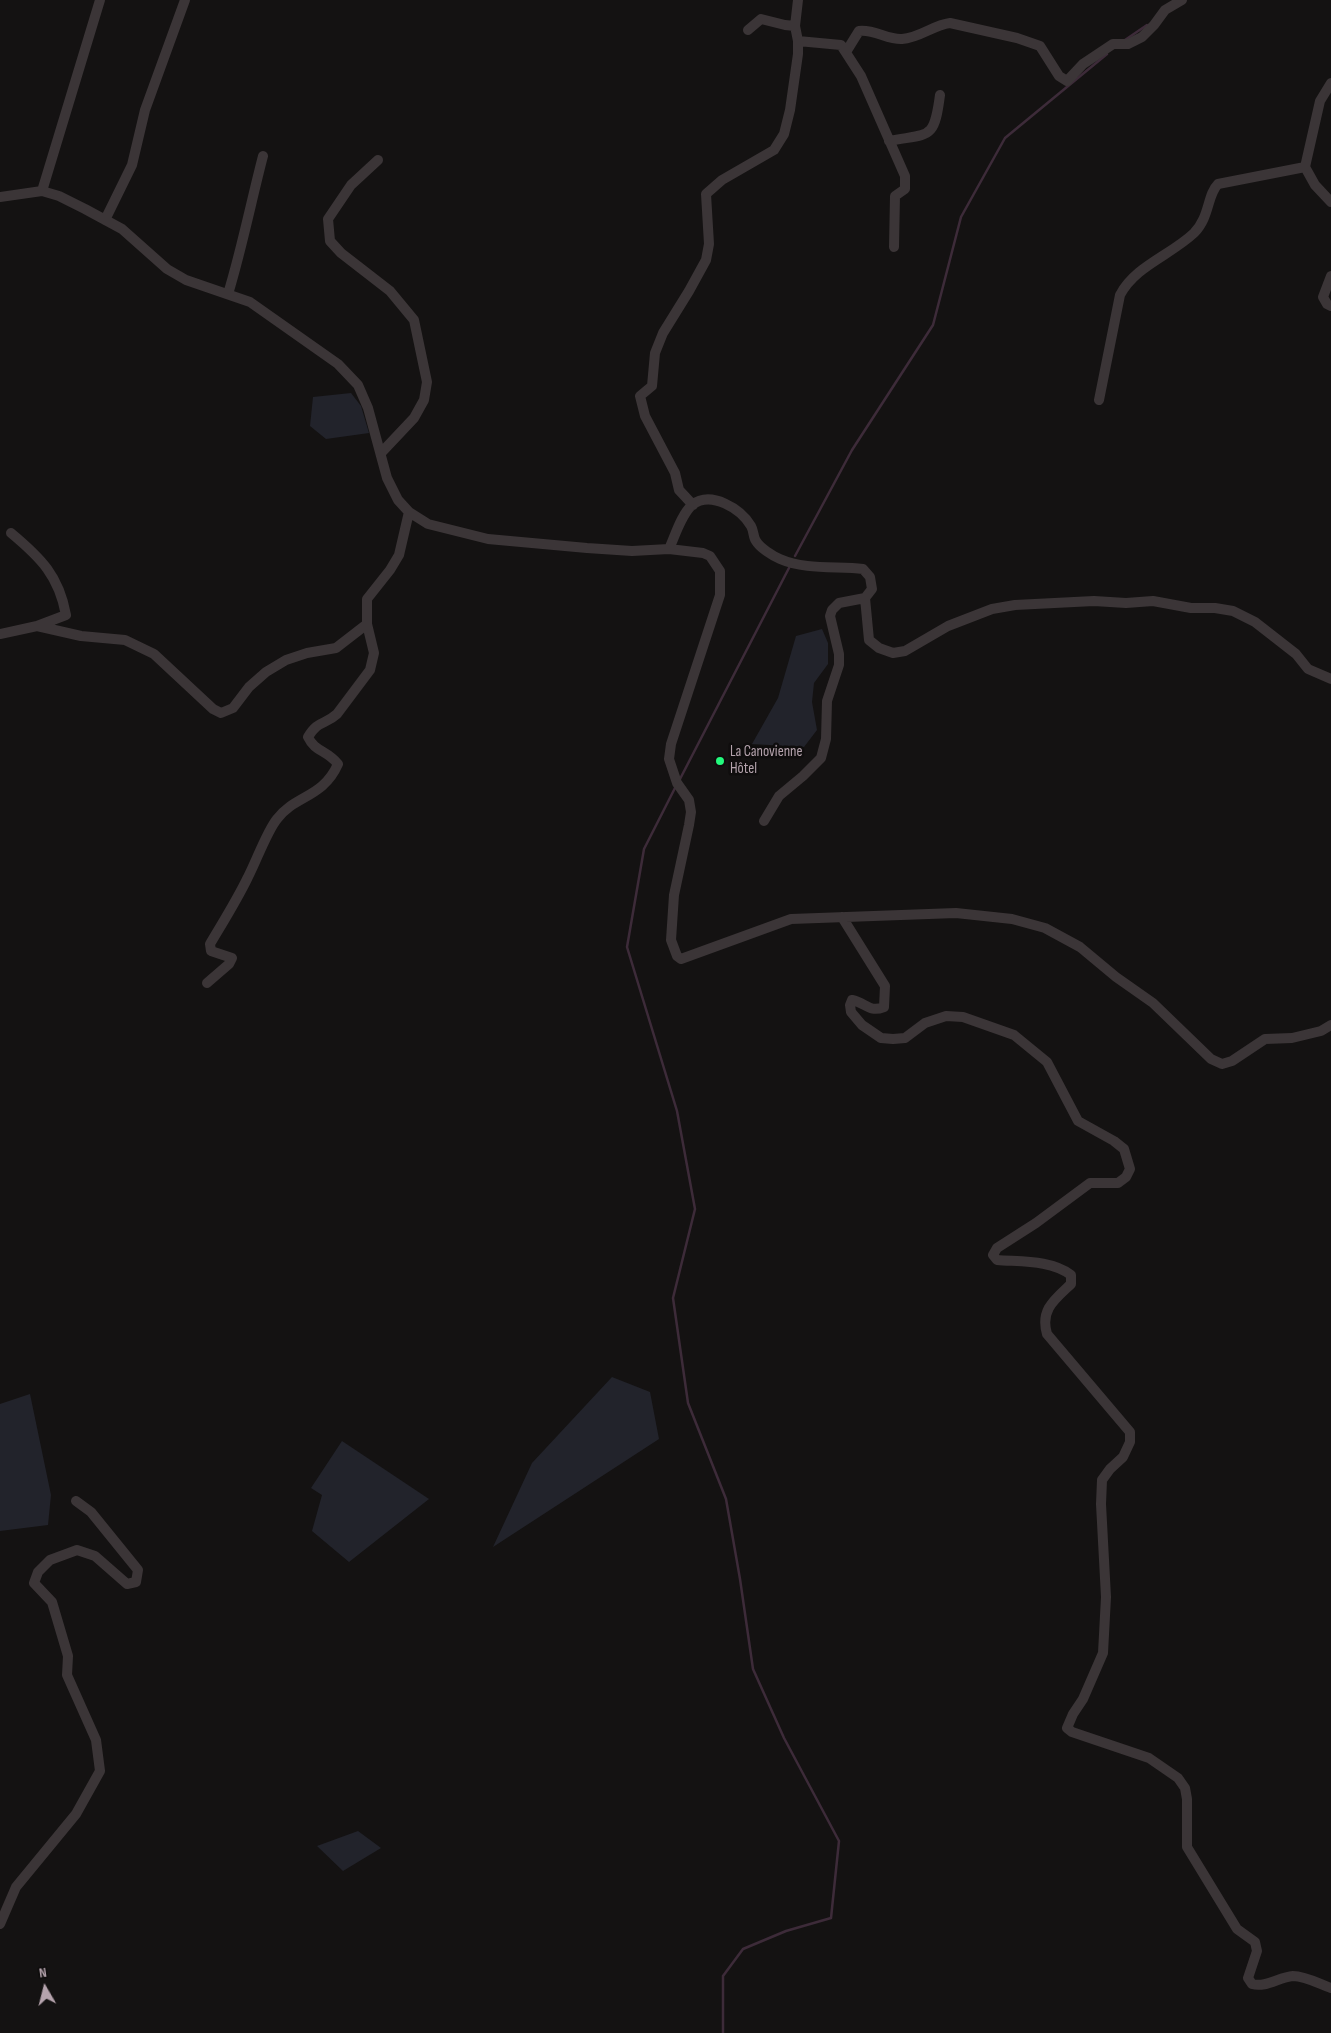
<!DOCTYPE html>
<meta charset="utf-8">
<style>
body{margin:0}
#map{position:relative;width:1331px;height:2033px;overflow:hidden;background:#141212;font-family:"Sofia Sans Condensed",sans-serif}
canvas{display:block}
.north{position:absolute;left:20px;top:1963px;width:50px;height:50px;-webkit-text-stroke:4px #0f0d0d;paint-order:stroke;rotate:352deg;font-size:14px;font-weight:700;line-height:20px;text-align:center;color:#b5a3ad}
.north::after{content:'';display:block;margin:auto;width:18px;height:22px;background:#b5a3ad;clip-path:polygon(50% 0,100% 100%,50% 72%,0 100%)}
</style>
<div id="map">
<canvas width="1331" height="2033"></canvas>
<div class="north">N</div>
</div>
<script>
const g = document.querySelector('canvas').getContext('2d');
g.lineJoin = 'round';
function fillPath(path, color) {
  g.fillStyle = color;
  g.fill(path, 'evenodd');
}
function strokePath(path, color, width, dash) {
  g.strokeStyle = color;
  g.lineWidth = width;
  g.lineCap = dash ? 'butt' : 'round';
  g.setLineDash(dash || []);
  g.stroke(path);
}
function label(font, color, halo, rows, align = 'center') {
  g.font = font + ' "Sofia Sans Condensed",sans-serif';
  g.lineWidth = 5;
  g.setLineDash([]);
  g.textBaseline = 'middle';
  g.strokeStyle = halo;
  g.fillStyle = color;
  for (const [text, x, y, turn = 0] of rows) {
    g.save();
    g.translate(x, y);
    g.rotate((+turn || 0) * Math.PI / 180);
    g.textAlign = isNaN(turn) ? turn : align;
    if (halo) g.strokeText(text, 0, 0);
    g.fillText(text, 0, 0);
    g.restore();
  }
}
const green = new Path2D(`
 M351,393L361,406L369,433L326,439L310,426L313,397Z
 M822,629L828,643V664L814,683L812,702L817,730L804,747L752,744L778,698L796,636Z
 M612,1377L650,1392L659,1439L493,1547L532,1463Z
 M30,1394L51,1495L48,1525L0,1531V1404Z
 M342,1441L429,1499L349,1562L312,1531L322,1495L311,1488Z
 M358,1831L381,1848L343,1871L317,1846Z`);
const stream = new Path2D(`
 M1125,40L1147,25
 M795,556L852,450L933,325L961,217L1005,138L1107,54
 M680,779L790,566
 M676,786L644,849L627,947L677,1111L695,1209L673,1298L688,1403L726,1499L740,1579L753,1669L784,1738L839,1841L831,1918L786,1931L743,1949L723,1976V2033`);
const minor = new Path2D(`
 M748,30L761,19L785,25L795,26
 M798,41L841,45L861,76L905,176V189L895,196L894,247
 M846,52L859,31C874,29 888,40 902,39C920,38 933,25 950,23L1017,38L1040,46L1059,76L1067,81L1083,64L1113,44H1128L1142,37L1154,25L1165,10L1182,0
 M1331,83L1320,101L1305,167L1315,185L1331,202
 M889,141C930,133 934,141 940,95
 M378,160L351,185L328,219L330,241L341,253L390,291L414,320L427,382L424,400L414,418L381,453
 M42,191L100,0
 M0,197L42,191L59,196L85,209L122,229L167,269L186,280L250,302L338,364L358,385L368,408L387,478L398,500L409,512L428,524L488,539L587,548L632,551L669,549L703,553L710,556L720,571V595L671,744L669,759L677,783L689,800L691,812L689,825L674,895L671,940L677,956L681,959L791,919L956,913L1012,919L1045,928L1080,947L1116,977L1153,1003L1211,1059L1222,1064L1232,1061L1265,1039L1292,1038L1321,1031L1331,1025
 M105,220L132,165L145,110L185,0
 M1331,276L1323,297L1327,304L1331,306
 M228,294C242,248 251,202 263,156
 M1099,400L1120,295C1135,266 1171,255 1194,233C1210,217 1207,195 1218,184L1305,167
 M693,505L679,490L675,473L645,416L640,396L652,386L655,353L663,333L689,291L706,260L709,244L706,194L722,180L774,150L784,134L790,110L798,54V41L795,26L798,0
 M669,549C675,536 681,515 692,505C711,490 741,509 751,526C754,531 753,537 756,541C760,548 773,556 780,559C805,570 837,566 863,569L870,577L872,589L865,598L839,603L832,610L830,616L839,654V665L827,701L826,739L821,758L803,776L779,796L764,821
 M865,598L869,640L879,648L893,653L905,651L948,626L992,609L1015,605L1094,601L1126,603L1153,601L1191,608H1215L1233,611L1255,622L1296,654L1308,669L1331,679
 M37,626L81,636L125,640L154,654L213,709L221,713L233,708L249,687L266,672L286,660L307,653L336,648L367,624
 M0,634L37,626L66,615C59,576 41,558 11,533
 M842,917L885,986L884,1007C869,1013 866,1003 852,1000L850,1005L851,1012L862,1025L881,1038L893,1039L905,1038L925,1023L946,1016L963,1017L1014,1035L1047,1062L1078,1121L1114,1141L1124,1149L1130,1169L1126,1177L1118,1183H1090L1036,1223L997,1248L993,1255L997,1260C1022,1262 1051,1260 1071,1275V1284C1054,1300 1040,1310 1047,1334L1130,1432V1442L1123,1457L1110,1469L1102,1480L1101,1504L1106,1597L1103,1653L1083,1699L1073,1714L1067,1728L1072,1732L1149,1758L1178,1778L1185,1788L1187,1799V1847L1237,1929L1255,1942L1257,1951L1248,1978L1252,1984C1266,1988 1279,1977 1293,1976C1305,1976 1320,1984 1331,1988
 M207,983L229,964L232,958L211,951L210,944C223,922 237,900 248,877C256,862 267,831 277,819C295,795 323,798 338,764C327,750 315,752 308,737C318,720 325,725 337,714L370,670L374,653L367,624V599L390,570L399,555L409,512
 M0,1924L16,1887L76,1814L100,1771L96,1740L67,1675L68,1656L52,1602L34,1583L38,1572L50,1560L77,1550L95,1556L127,1584L136,1582L138,1570L91,1512L76,1501`);
const markers = [
 [720,761,5,"#23fa7d"]
];
const poiNames = [
 ["La Canovienne",730,752],
 ["Hôtel",730,769]
];
fillPath(green, '#22232b');
strokePath(stream, '#3d2b39', 2.5);
strokePath(minor, '#3b3537', 10);
for (const [x, y, r, color] of markers) {
  const dot = new Path2D();
  dot.arc(x, y, r, 0, 2 * Math.PI);
  g.fillStyle = color;
  g.fill(dot);
  strokePath(dot, '#0f0d0d', 2);
}
label('15px', '#b5a3ad', '#0f0d0d', poiNames, 'left');
</script>
